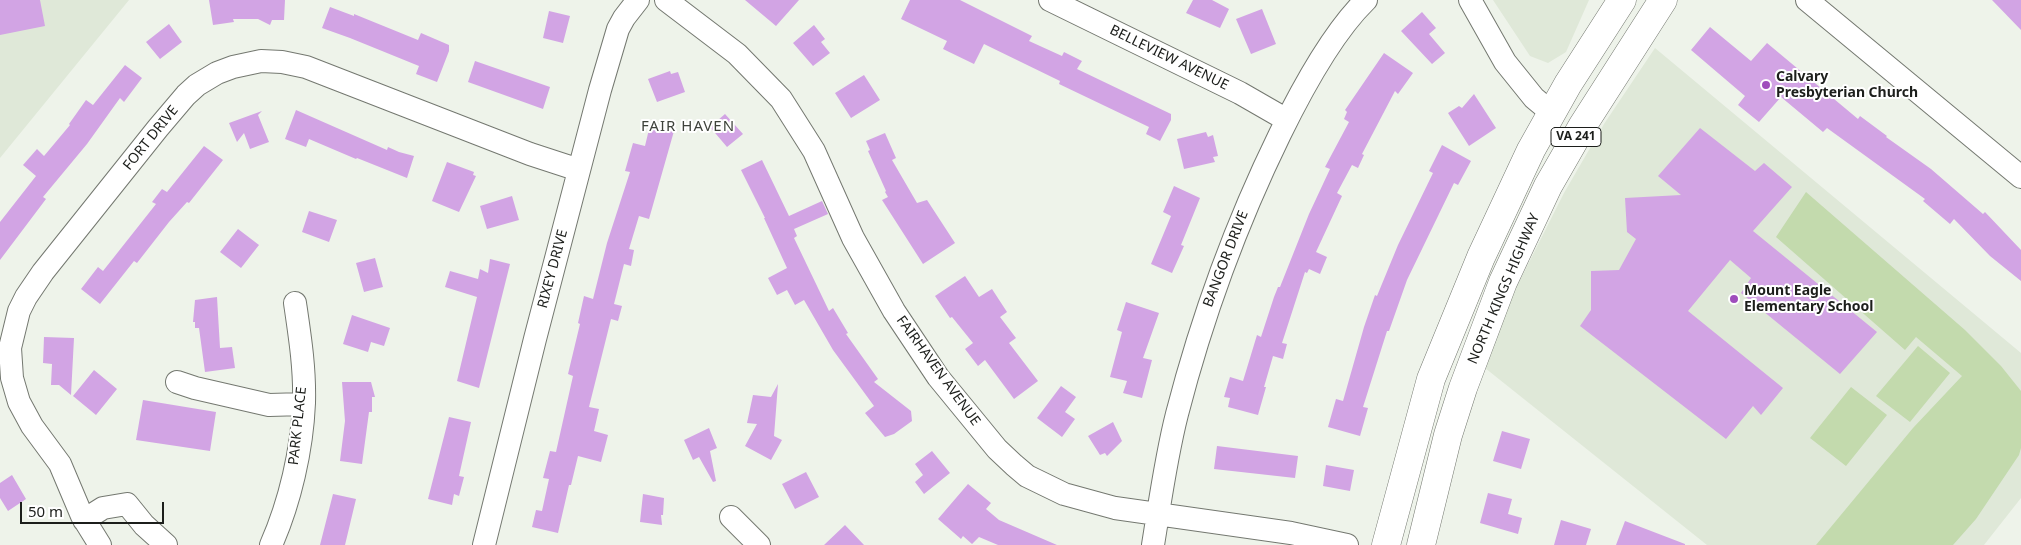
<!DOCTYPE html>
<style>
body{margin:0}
#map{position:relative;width:2021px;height:545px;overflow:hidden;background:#eef3ea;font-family:"Noto Sans",sans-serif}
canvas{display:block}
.scale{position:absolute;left:20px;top:502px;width:144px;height:22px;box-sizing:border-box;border:2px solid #1c1e1b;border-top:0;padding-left:6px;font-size:15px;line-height:18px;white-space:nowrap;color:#1c1e1b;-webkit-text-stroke:4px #fff;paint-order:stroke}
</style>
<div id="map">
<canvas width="2021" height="545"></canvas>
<div class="scale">50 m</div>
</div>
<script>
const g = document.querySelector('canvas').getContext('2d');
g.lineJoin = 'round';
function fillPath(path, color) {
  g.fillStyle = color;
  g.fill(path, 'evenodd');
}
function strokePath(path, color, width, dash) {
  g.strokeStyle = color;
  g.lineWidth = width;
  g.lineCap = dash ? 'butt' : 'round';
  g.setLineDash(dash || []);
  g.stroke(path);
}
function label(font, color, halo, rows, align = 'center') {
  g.font = font + ' "Noto Sans",sans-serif';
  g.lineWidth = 4;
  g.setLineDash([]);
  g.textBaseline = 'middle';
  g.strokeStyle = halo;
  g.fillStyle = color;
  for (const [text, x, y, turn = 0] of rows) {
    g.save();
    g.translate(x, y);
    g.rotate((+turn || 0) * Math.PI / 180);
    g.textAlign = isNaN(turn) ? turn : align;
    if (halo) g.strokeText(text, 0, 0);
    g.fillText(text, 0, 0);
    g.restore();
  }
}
const built = new Path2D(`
 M0,0H129L0,158Z
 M1493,0H1589L1566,52L1548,63L1530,56Z
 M1655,48L2021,353V498L1984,545H1707L1485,368L1508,304L1564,193L1604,124Z`);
const green = new Path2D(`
 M1806,192L1965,330L2001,366L2021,391V448L2019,455L1976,519L1953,545H1816L1913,428L1962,376L1916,337L1905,350L1776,237Z
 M1918,346L1950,373L1910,422L1876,396Z
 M1851,387L1887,415L1846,466L1810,438Z`);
const building = new Path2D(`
 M0,0H40L45,26L0,35Z
 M209,0H285L284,20H272L270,25L258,19H233L234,22L213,25Z
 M745,0H799L776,26Z
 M910,0H960L1032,36L1029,41L1062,56L1064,52L1082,61L1077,69L1171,114V120L1160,141L1146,134L1149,127L1059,84L1060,81L984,44L974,64L943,49L947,41L901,19Z
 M1193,0H1212L1229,9L1220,28L1186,13Z
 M1992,0H2021V30Z
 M330,7L354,16V14L418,40L421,33L449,45V51L437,82L416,74L419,66L350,38L322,28Z
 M1262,9L1276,44L1251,54L1236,19Z
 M549,11L570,16L563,43L543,38Z
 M1422,12L1436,28L1429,34L1445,53L1432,64L1401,31Z
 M169,24L182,42L160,59L146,42Z
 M814,25L825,39L821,42L830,53L813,66L793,43Z
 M1710,27L1751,61L1767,43L1858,119L1860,116L1887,136L1886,137L1931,169L1983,214L1985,212L2021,250V281L1990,256L1954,219L1950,224L1923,201L1925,199L1827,128L1823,132L1781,97L1759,122L1738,105L1745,96L1691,50Z
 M1384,53L1413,73L1398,94L1395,91L1362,154L1364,155L1358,168L1352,165L1337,193L1342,196L1316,252L1327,257L1320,274L1309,269L1307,273L1305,272L1282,343L1287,344L1283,359L1273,356L1264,387H1266L1258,415L1228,407L1230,398L1224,397L1230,377L1243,381L1257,335L1261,337L1274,297L1278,287H1280L1309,214L1330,169L1325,167L1349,122L1344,119L1347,112L1345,110Z
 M475,61L550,87L543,109L468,82Z
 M125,65L142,78L124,102L120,98L87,144L43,197L46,199L0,260V222L36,176L23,165L37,149L44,156L70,125L69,124L86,100L93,105Z
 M670,71L671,74L678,72L685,92L657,102L648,79Z
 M864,75L880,100L851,118L835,93Z
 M1474,94L1496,128L1469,146L1448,113L1459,106L1462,108Z
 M296,110L387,150L388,147L399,152L414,156L407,178L357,158L356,159L309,139L306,147L285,139Z
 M262,111L258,115L269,142L250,149L244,133L237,142L229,123Z
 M725,114L743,134L727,147L710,127Z
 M650,125L674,131L649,219L639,216L629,249L634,250L631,266L624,264L614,304L622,306L618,321L611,319L589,407L599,409L594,431L608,435L601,462L578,456L571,485H569L558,533L532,527L536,510L542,511L549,479L543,478L550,451L556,452L573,376L568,374L580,324L578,323L584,296L593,299L607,243L630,172L625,171L633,143L645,146Z
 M1700,128L1755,171L1764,163L1792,187L1753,231L1877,332L1840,374L1741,293L1751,278L1730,260L1688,311L1783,388L1761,415L1753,406L1726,439L1580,326L1591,310V271L1619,270L1636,239L1627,232L1625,198L1681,195L1658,176Z
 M1206,132L1208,137L1213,135L1218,156L1213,157L1215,162L1184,169L1177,139Z
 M885,133L896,158L892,160L917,203L927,200L955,243L923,264L882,200L888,197L885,192L886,191L868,151L870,150L866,141Z
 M1442,145L1471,161L1458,185L1454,183L1407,280L1389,331H1387L1363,407L1368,408L1360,436L1328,427L1336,399L1343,401L1364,327L1375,295L1377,296L1398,245L1433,173L1429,171Z
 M204,146L223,160L189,203L187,202L169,222L137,263L134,261L100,304L81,289L98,267L103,271L156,204L152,202L162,189L167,192Z
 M762,160L789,216L822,201L828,214L794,229L797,236L794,238L829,311L833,308L848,333L846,334L878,379L874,382L911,411L912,421L894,434L885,437L865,413L874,406L833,350L804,300L795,305L787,290L777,295L768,278L787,268L764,218H765L741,170Z
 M447,162L474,172L473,175L476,176L459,212L432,201Z
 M1174,186L1200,198L1181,245L1184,246L1172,273L1151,264L1171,216L1163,212Z
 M512,196L519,220L487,229L480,206Z
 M309,211L337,220L329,242L302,232Z
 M238,229L259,245L241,268L220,252Z
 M375,258L383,287L364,292L356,263Z
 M490,259L510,264L479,388L457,381L477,297L445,287L450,271L478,279L480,269L488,273Z
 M965,276L979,297L992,289L1007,312L1000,317L1016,338L1009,343L1038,381L1014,399L985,360L978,366L965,349L973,343L952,317L950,318L935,296Z
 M217,297L220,348L232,347L235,368L205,372L199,328H195V322H193L195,300Z
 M1126,302L1159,313L1143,358L1152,360L1142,398L1123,393L1127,381L1110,377L1122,332L1117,330Z
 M352,315L390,328L384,346L371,342L368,352L343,344Z
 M44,337L74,338L71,395L59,385H51L52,364L43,363Z
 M94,370L117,389L96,415L73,396Z
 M342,382H371L375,397H372V412H369L362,464L340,461L345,421Z
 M778,384L774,436L782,440L771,460L745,446L757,424L747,423L753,395L771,397Z
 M1061,386L1076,397L1065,412L1075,419L1062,437L1037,418Z
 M143,400L216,412L210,451L136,440Z
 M449,417L471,422L459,476L464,477L459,496L454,494L452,505L428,499Z
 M1113,422L1122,441L1107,456L1105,453L1100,455L1088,436Z
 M709,428L717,448L710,451L716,481L713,482L699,457L693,460L684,440Z
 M1502,431L1530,439L1521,469L1493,461Z
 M1217,446L1298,456L1295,478L1214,469Z
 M932,451L950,473L924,494L915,482L923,475L915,464Z
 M1326,465L1354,470L1350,491L1323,486Z
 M806,472L819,497L795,509L782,484Z
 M12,475L26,499L8,511L0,498V483Z
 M968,484L991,503L986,509L999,520L1057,545H998L979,537L972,544L963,536L961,539L938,519Z
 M1488,493L1512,499L1508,514L1522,518L1518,534L1480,523Z
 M333,494L356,499L345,545H320Z
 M643,494L664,498L663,515H661L662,525L640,522Z
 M1561,520L1591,529L1586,545H1554Z
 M1625,521L1685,544V545H1616Z
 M845,525L864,545H824Z`);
const minor = new Path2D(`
 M666,0L737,54L781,99L814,151L853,238L894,311L938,377L997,449L1014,465L1027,476L1064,494L1115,508L1291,533L1347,545
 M1050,0L1240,93L1287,120
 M1470,0L1505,62L1534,98L1552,113
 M1807,0L2021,177
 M177,382L195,388L269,405L304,404
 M731,517L759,545
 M84,520L103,508L127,504L144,525L166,545
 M100,545L82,516L60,464L32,426L19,402L12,378L10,348L19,311L26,297L43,272L158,128L186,95L197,85L217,73L233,67L261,61L282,62L306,67L530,154L579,170
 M271,545C290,502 302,450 304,403C305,369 300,337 295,303
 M484,545L535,339L600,90L618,29L624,18L638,0
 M1153,545C1160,502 1166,457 1177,414C1202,317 1236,224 1280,134C1301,91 1332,33 1366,0`);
const major = new Path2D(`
 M1386,545L1431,379L1481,257L1531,150L1568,84L1622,0
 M1421,545L1448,435L1463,388L1503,282L1548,186L1583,125L1663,0`);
const markers = [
 [1766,85,5,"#9f4dbc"],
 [1734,299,5,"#9f4dbc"]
];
const shields = [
 [1576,137,50]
];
const shieldNames = [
 ["VA 241",1576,137]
];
const streetNames = [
 ["BELLEVIEW AVENUE",1169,58,26],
 ["FORT DRIVE",151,138,-51],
 ["BANGOR DRIVE",1226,259,-69],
 ["RIXEY DRIVE",553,269,-75],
 ["NORTH KINGS HIGHWAY",1504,289,-67],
 ["FAIRHAVEN AVENUE",938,371,54],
 ["PARK PLACE",298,426,-84]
];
const poiNames = [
 ["Calvary",1776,77],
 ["Presbyterian Church",1776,93],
 ["Mount Eagle",1744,291],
 ["Elementary School",1744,307]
];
const neighbourhoodNames = [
 ["FAIR HAVEN",688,127]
];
fillPath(built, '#dfe8d8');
fillPath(green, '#c3daad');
fillPath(building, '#d2a4e4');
strokePath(minor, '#747870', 24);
strokePath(major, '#747870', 29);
strokePath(minor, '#fff', 22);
strokePath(major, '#fff', 28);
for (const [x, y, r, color] of markers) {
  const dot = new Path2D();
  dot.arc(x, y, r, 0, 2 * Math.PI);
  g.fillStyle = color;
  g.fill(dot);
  strokePath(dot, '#fff', 2);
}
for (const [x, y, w] of shields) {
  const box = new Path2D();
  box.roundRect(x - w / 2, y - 9.5, w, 19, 4);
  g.fillStyle = '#fff';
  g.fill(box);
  strokePath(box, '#1c1e1b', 1);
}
label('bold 12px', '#1c1e1b', null, shieldNames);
label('14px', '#1c1e1b', '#fff', streetNames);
label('bold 14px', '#1c1e1b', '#fff', poiNames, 'left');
g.letterSpacing = '1px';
label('15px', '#3e423b', '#fff', neighbourhoodNames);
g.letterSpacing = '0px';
</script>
